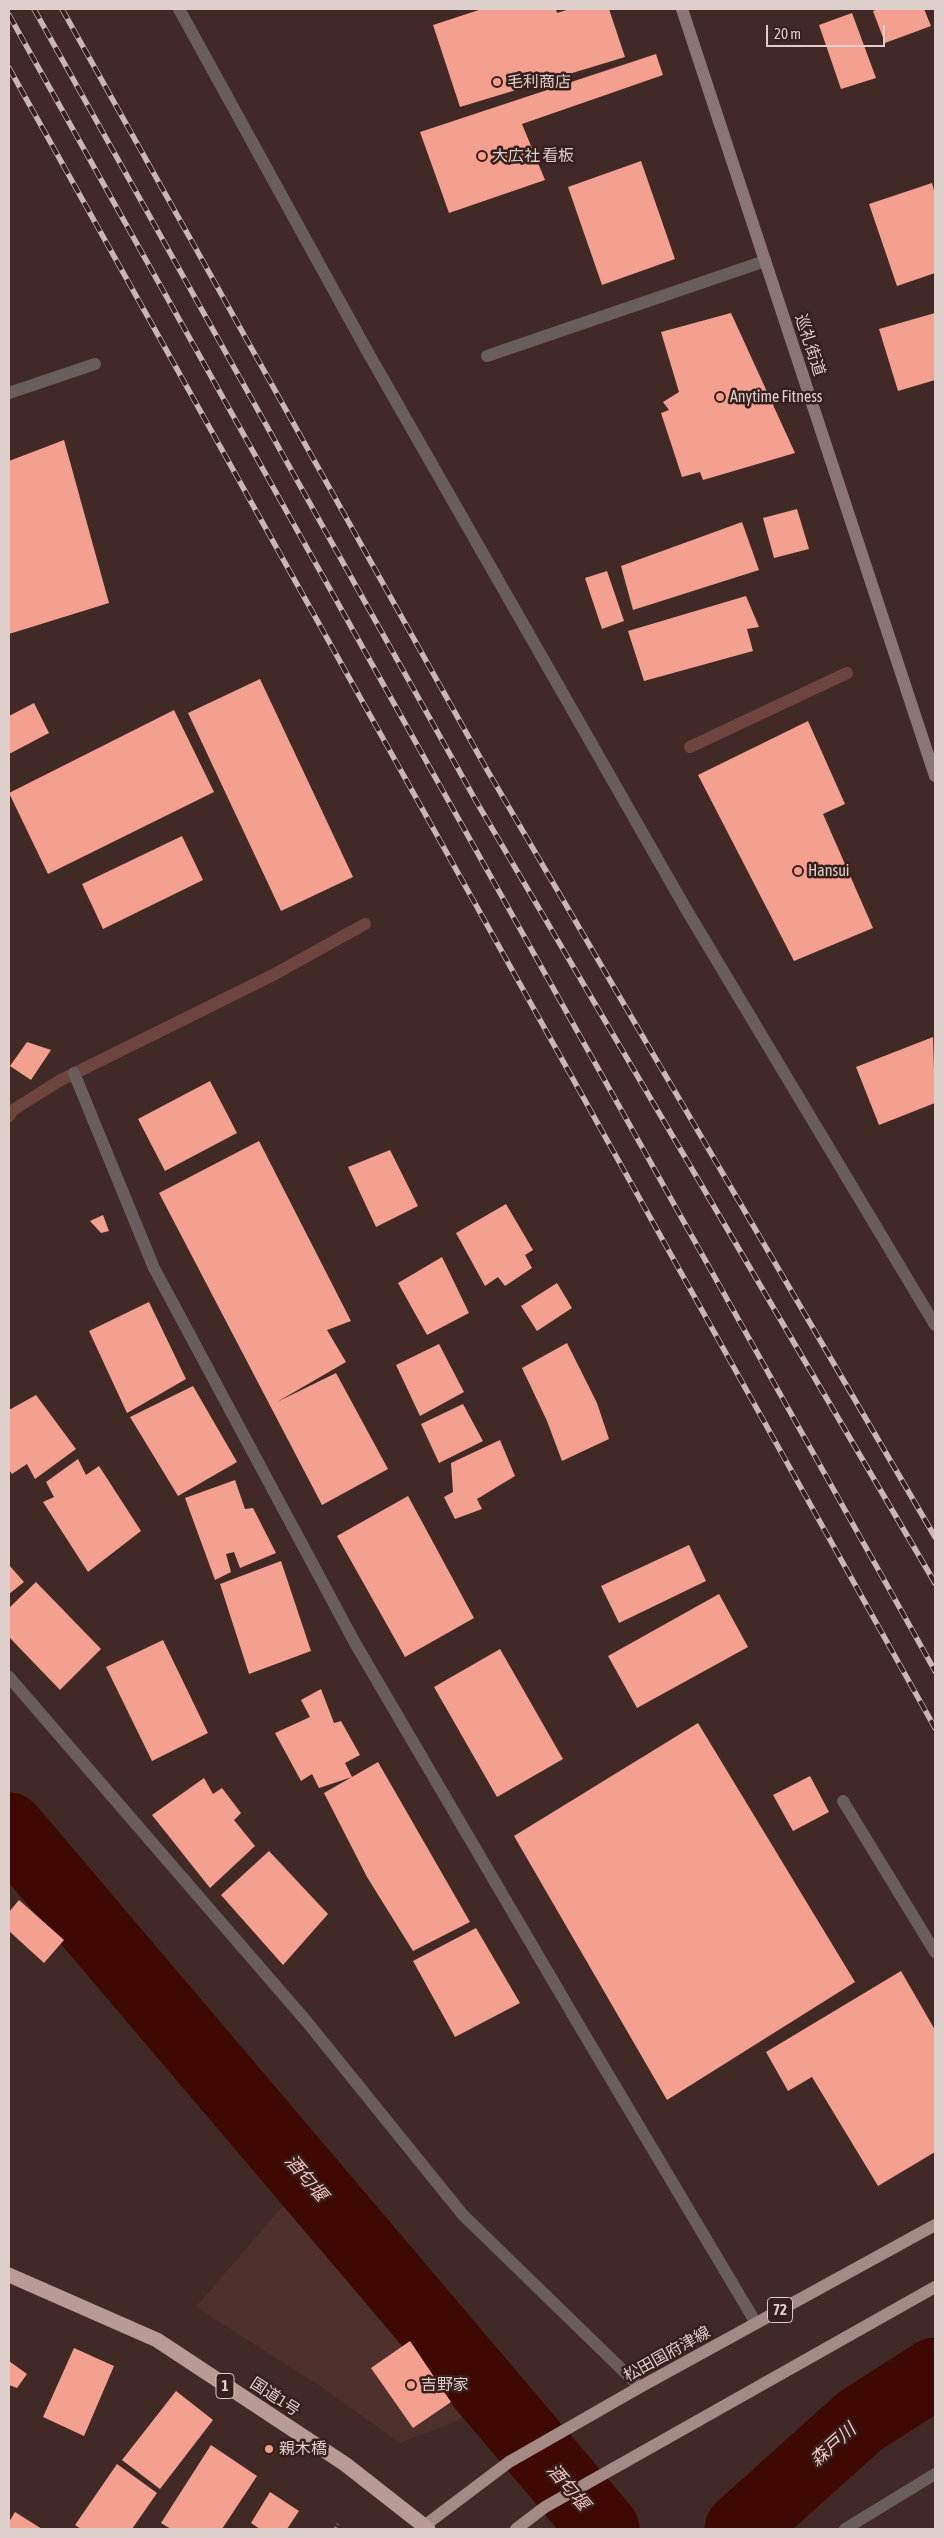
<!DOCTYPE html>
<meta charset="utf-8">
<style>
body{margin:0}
#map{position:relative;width:944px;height:2538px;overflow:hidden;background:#412a25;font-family:"Asap Condensed",sans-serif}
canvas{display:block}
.frame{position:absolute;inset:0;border:10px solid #dfcfcc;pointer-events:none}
.scale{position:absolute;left:766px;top:25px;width:119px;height:22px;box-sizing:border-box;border:2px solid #dfcfcc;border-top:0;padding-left:6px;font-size:15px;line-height:18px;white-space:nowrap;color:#dfcfcc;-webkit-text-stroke:4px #37201b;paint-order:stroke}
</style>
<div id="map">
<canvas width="944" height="2538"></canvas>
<div class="frame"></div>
<div class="scale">20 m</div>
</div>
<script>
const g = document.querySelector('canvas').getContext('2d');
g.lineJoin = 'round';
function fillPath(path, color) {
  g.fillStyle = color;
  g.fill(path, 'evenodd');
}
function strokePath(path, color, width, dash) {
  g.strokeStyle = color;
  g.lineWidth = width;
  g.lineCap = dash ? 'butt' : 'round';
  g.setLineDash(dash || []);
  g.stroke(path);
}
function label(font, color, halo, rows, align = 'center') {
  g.font = font + ' "Asap Condensed","Noto Sans JP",sans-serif';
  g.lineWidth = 5;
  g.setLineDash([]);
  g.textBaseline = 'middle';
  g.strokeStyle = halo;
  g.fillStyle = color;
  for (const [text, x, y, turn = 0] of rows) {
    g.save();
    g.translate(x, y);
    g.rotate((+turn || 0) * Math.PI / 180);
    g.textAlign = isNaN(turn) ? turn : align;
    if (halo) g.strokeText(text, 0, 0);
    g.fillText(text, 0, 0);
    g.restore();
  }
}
const built = new Path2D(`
 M302,2193L365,2267L467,2411L457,2421L400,2443L323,2388L196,2307L293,2194Z`);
const stream = new Path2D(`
 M690,747L847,673
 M9,1116L13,1110L59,1081L273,975L365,924`);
const river = new Path2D(`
 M9,1828L604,2529
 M740,2529L860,2421L935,2373`);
const building = new Path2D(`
 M482,9H556L557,13L570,9H609L625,57L460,107L433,25Z
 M879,9H924L931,26L885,43L873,11Z
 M852,13L876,78L841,89L819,25Z
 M656,54L663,75L522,124L545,180L449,213L420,132Z
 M641,161L675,259L602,285L568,187Z
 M932,183L935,194V273L897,286L869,204Z
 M731,313L795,453L703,480L700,472L682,477L661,413L669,410L663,402L679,392L661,332Z
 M935,313V380L898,391L879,329Z
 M64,440L109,603L9,634V461Z
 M797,509L809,549L774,558L763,518Z
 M742,522L759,570L633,610L621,566Z
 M607,571L624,621L602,629L585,578Z
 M746,596L759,627L747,629L753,651L644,681L628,631Z
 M260,679L353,877L281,911L188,713Z
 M34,703L49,733L9,754V716Z
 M174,710L214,792L48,874L9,793Z
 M808,721L845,804L823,814L873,928L794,961L698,775Z
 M182,836L203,880L103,929L82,884Z
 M933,1037L935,1103L879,1125L856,1067Z
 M27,1042L51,1050L31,1080L10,1066Z
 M210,1081L237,1133L165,1171L138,1119Z
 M259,1141L351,1321L327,1330L346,1362L277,1402L336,1373L388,1469L322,1505L159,1193Z
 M390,1150L418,1206L376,1227L348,1167Z
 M506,1204L533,1250L525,1255L532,1268L505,1286L498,1277L485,1286L456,1233Z
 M103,1215L109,1231L101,1233L90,1221Z
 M442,1257L469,1313L427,1335L398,1283Z
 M557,1283L572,1308L537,1331L521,1306Z
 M149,1302L186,1379L127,1413L89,1331Z
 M567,1343L597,1403L609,1439L562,1461L547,1421L522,1368Z
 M439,1344L464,1392L420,1416L396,1365Z
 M193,1386L237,1462L178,1496L130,1417Z
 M36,1395L76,1449L35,1479L27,1464L12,1474L9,1470V1410Z
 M463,1404L483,1441L439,1463L421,1424Z
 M500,1440L515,1476L477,1499L482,1509L455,1519L444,1497L453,1492L451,1463Z
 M78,1459L86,1475L99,1466L141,1531L88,1572L43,1502L54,1497L46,1482Z
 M235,1480L245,1509L253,1508L276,1553L240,1568L234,1552L226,1554L231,1572L215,1580L185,1498Z
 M408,1496L474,1618L405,1657L337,1536Z
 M689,1545L706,1581L619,1623L601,1586Z
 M281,1561L311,1651L249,1674L220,1584Z
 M9,1565L24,1582L9,1594Z
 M36,1582L101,1649L60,1690L9,1637V1608Z
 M719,1594L748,1647L637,1708L608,1656Z
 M163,1640L208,1733L152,1761L106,1667Z
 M500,1649L563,1759L497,1797L434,1687Z
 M321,1689L334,1723L341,1721L360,1755L345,1763L352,1777L319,1788L312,1774L301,1781L275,1733L310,1717L301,1700Z
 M698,1723L855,1982L667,2100L514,1836Z
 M378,1762L470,1922L413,1951L367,1877L324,1793Z
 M810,1776L829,1812L793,1831L773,1795Z
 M204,1778L213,1794L222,1788L241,1813L234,1820L255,1846L210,1888L152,1815Z
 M269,1851L328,1914L283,1965L221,1895Z
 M19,1900L64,1940L44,1963L9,1931V1912Z
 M476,1928L520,2003L455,2037L413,1961Z
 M901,1971L935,2030V2152L878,2186L812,2077L788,2091L766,2052Z
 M410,2341L451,2402L413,2428L371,2368Z
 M74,2348L114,2366L84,2436L43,2417Z
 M9,2361L27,2374L17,2388L9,2385Z
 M176,2391L213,2420L160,2489L122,2460Z
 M211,2445L257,2476L222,2529H171L161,2523Z
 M117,2464L157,2493L132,2529H81L75,2525Z
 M270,2492L299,2511L287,2529H260L251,2523Z
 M15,2512L42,2529H9V2522Z`);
const path = new Path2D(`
 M335,2529L338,2524`);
const lane = new Path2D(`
 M179,9L366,349L686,909L935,1325
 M487,356L765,261
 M845,2529L935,2474`);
const street = new Path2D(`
 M9,393L95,364
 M74,1073L154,1268L355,1643L580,2027L756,2323
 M9,1677L307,2022L463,2215L640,2387
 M843,1801L935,1952`);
const secondary = new Path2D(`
 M682,9L935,776`);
const primary = new Path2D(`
 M424,2526L509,2462L640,2387L935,2225
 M516,2529L545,2507L935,2287`);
const highway = new Path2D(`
 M9,2275L157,2340L345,2464L428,2529`);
const rail = new Path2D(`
 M34,9L476,801L935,1583
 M62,9L486,768L935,1537
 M9,15L935,1671
 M9,68L935,1728`);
const markers = [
 [497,82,5,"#f49d8d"],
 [482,156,5,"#f49d8d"],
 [720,397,5,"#f49d8d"],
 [798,871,5,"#f49d8d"],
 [411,2385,5,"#f49d8d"],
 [269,2449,5,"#f49d8d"]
];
const shields = [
 [780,2310,25],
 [225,2386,18]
];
const shieldNames = [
 ["72",780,2310],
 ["1",225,2386]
];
const poiNames = [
 ["毛利商店",507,82],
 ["大広社 看板",492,156],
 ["Anytime Fitness",730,397],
 ["Hansui",808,871],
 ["吉野家",421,2385],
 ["親木橋",279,2449]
];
const streetNames = [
 ["巡礼街道",810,345,72],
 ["松田国府津線",667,2354,-29],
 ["国道1号",275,2397,33]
];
const waterNames = [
 ["酒匂堰",306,2178,50],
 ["森戸川",833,2445,-42],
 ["酒匂堰",568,2487,50]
];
fillPath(built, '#4f312b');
strokePath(stream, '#6e443f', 12);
strokePath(river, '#3e0903', 71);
fillPath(building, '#f4a090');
strokePath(path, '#887470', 3, [2.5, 2.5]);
strokePath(lane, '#6a5e5b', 12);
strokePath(street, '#6a5e5b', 12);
strokePath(secondary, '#8a7773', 12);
strokePath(primary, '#a38a85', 12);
strokePath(highway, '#b99b95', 15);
strokePath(rail, '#c8b7b4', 5.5);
strokePath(rail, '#37201b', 4, [11]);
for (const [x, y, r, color] of markers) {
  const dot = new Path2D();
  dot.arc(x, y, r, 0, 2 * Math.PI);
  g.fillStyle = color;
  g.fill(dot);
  strokePath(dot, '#37201b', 2);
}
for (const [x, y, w] of shields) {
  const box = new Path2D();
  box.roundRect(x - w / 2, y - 12.5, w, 25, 4);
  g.fillStyle = '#37201b';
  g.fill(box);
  strokePath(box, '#dfcfcc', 1);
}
label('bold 15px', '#dfcfcc', null, shieldNames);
label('16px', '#dfcfcc', '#37201b', poiNames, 'left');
label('16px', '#dfcfcc', '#37201b', streetNames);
label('italic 18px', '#f5c8bf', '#37201b', waterNames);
</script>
